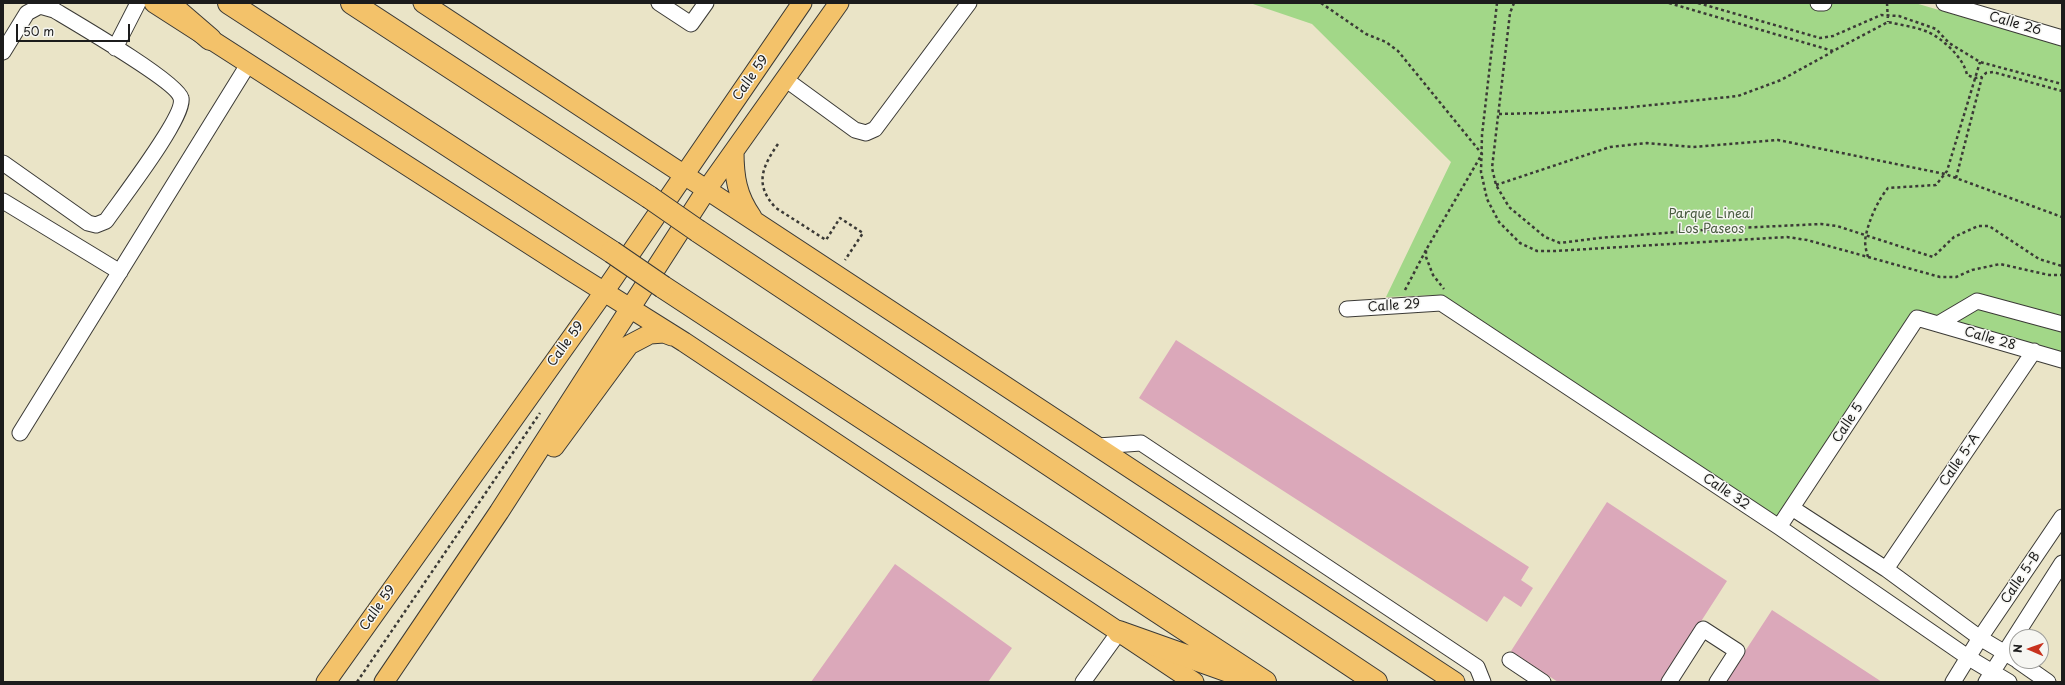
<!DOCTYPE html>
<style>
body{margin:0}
#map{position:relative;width:2065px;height:685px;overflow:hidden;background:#eae4c7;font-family:"Playpen Sans",sans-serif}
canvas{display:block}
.frame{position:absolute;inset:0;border:4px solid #1c1c1c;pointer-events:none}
.north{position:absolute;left:2009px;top:629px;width:40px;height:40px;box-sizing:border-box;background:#f6f6f2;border:1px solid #9f9f9c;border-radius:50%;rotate:272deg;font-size:11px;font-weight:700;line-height:16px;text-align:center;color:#1c1c1c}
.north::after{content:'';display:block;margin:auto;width:14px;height:18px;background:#c8321e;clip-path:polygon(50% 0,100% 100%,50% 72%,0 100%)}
.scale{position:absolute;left:16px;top:24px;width:114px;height:18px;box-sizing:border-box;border:2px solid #1c1c1c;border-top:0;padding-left:5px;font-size:12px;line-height:14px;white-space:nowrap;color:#1c1c1c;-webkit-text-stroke:3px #f6f6f2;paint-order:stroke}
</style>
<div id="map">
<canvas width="2065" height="685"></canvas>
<div class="frame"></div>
<div class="north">N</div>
<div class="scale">50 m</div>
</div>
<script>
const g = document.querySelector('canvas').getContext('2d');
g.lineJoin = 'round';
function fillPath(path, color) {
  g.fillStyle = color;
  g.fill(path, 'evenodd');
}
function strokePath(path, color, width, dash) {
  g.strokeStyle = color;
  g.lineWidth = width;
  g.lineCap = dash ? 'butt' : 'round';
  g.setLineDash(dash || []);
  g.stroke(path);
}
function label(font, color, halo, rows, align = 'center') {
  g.font = font + ' "Playpen Sans",sans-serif';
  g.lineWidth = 3;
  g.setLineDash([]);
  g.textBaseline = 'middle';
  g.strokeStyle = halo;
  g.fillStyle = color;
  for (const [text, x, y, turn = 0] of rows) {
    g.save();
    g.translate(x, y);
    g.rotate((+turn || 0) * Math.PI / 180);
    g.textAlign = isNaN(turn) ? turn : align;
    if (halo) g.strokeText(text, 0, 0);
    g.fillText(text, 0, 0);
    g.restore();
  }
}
const green = new Path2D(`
 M1250,3H1915L2062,46V353L1913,310L1779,527L1582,397L1439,295L1386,297L1451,162L1312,24Z`);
const building = new Path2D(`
 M1176,340L1529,567L1521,580L1533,588L1521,607L1504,596L1487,622L1139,398Z
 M1607,502L1727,581L1662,682H1558L1511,651Z
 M895,564L1012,648L988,682H811Z
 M1772,610L1882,682H1725Z`);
const path = new Path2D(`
 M1321,3L1366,34L1386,42L1398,51L1482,154L1426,250V257L1433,275L1444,289
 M1497,3L1482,135L1481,172L1487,199L1499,222L1520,243L1537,251H1555L1787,237L1807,240L1940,277H1956L1972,270L2000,264L2049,275H2062
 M1514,3L1510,13L1492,168L1496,185L1509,207L1545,237L1560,243L1599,238L1716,229L1821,224L1837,226L1933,257L1954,237L1978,226H1989L2039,259L2062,266
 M1669,3L1833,51L1888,22C1901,25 1916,27 1928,32C1943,39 1964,58 1967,75L1975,78L1982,77
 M1698,3L1820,38L1833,36L1881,15L1899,16L1936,29L1949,43L1980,62L2062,84
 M1887,3L1888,22
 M1499,114L1541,113L1623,108L1738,96L1781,80L1832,52
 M778,144C762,167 754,185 776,208L826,240L840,218L863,233L845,260
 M1956,178L1982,77L1986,73L1993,72L2062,91
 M1496,185L1610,147L1647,143L1693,147L1778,140L1945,174L2062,217
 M1868,257C1866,250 1864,243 1866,235C1869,220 1878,200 1888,188L1936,185L1947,171L1980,62
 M1405,290L1426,250
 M357,682L540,413`);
const minor = new Path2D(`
 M659,3L691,24L706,3
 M1818,3H1824
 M1944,3L2062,38
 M115,48L138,3
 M3,52L27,13L40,6L54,10C74,22 177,82 181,98C186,116 119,202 106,221L96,225L88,223L3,163
 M785,79L855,130L866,133L875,129L969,3
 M3,201L120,272
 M1347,309L1441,303L1779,527L1969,658L2009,682
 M1938,324L1977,301L2062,324
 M20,433L249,63
 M1098,446L1141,443L1477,667L1483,682
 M1792,508L1886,569L1980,638L2017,660
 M1779,527L1917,318L2062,360
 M1886,569L2034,351
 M1510,660L1543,682
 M2018,661L2048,682
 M1083,682L1119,632
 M1669,682L1703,629L1737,651L1717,682
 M1953,682L1980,638L2062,517
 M1986,682L2062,563`);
const major = new Path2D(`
 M154,3L571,271L684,342L1194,682
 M423,3L1455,682
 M734,151C734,177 737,196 752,217
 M554,447L629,345L650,334L664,333L672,336
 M326,682L604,292L802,3
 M384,682L499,512L707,189L839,3`);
const highway = new Path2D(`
 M168,3L210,39
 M229,3L612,252
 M352,3L649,197
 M698,231L1376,682
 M663,287L1265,682
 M1119,632L1240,675`);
const highwayBridge = new Path2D(`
 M649,197L698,231
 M612,252L663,287`);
const streetNames = [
 ["Calle 26",2015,24,16],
 ["Calle 59",751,78,-55],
 ["Calle 29",1394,306,-4],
 ["Calle 28",1990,339,16],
 ["Calle 59",566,344,-54],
 ["Calle 5",1848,423,-57],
 ["Calle 5-A",1960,460,-56],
 ["Calle 32",1726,492,34],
 ["Calle 5-B",2021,578,-56],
 ["Calle 59",378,608,-55]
];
const parkNames = [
 ["Parque Lineal",1711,214],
 ["Los Paseos",1711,229]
];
fillPath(green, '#a2d788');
fillPath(building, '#dba8ba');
strokePath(minor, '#3b3a36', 17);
strokePath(major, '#3b3a36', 21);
strokePath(highway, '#3b3a36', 24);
strokePath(path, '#3b3a36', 2.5, [3, 3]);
strokePath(minor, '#fff', 15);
strokePath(major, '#f3c26a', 19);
strokePath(highway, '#f3c26a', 22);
strokePath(highwayBridge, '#3b3a36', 24, []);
strokePath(highwayBridge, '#f3c26a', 22);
label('13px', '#1c1c1c', '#f6f6f2', streetNames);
label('13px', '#4b5d42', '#f6f6f2', parkNames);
</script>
